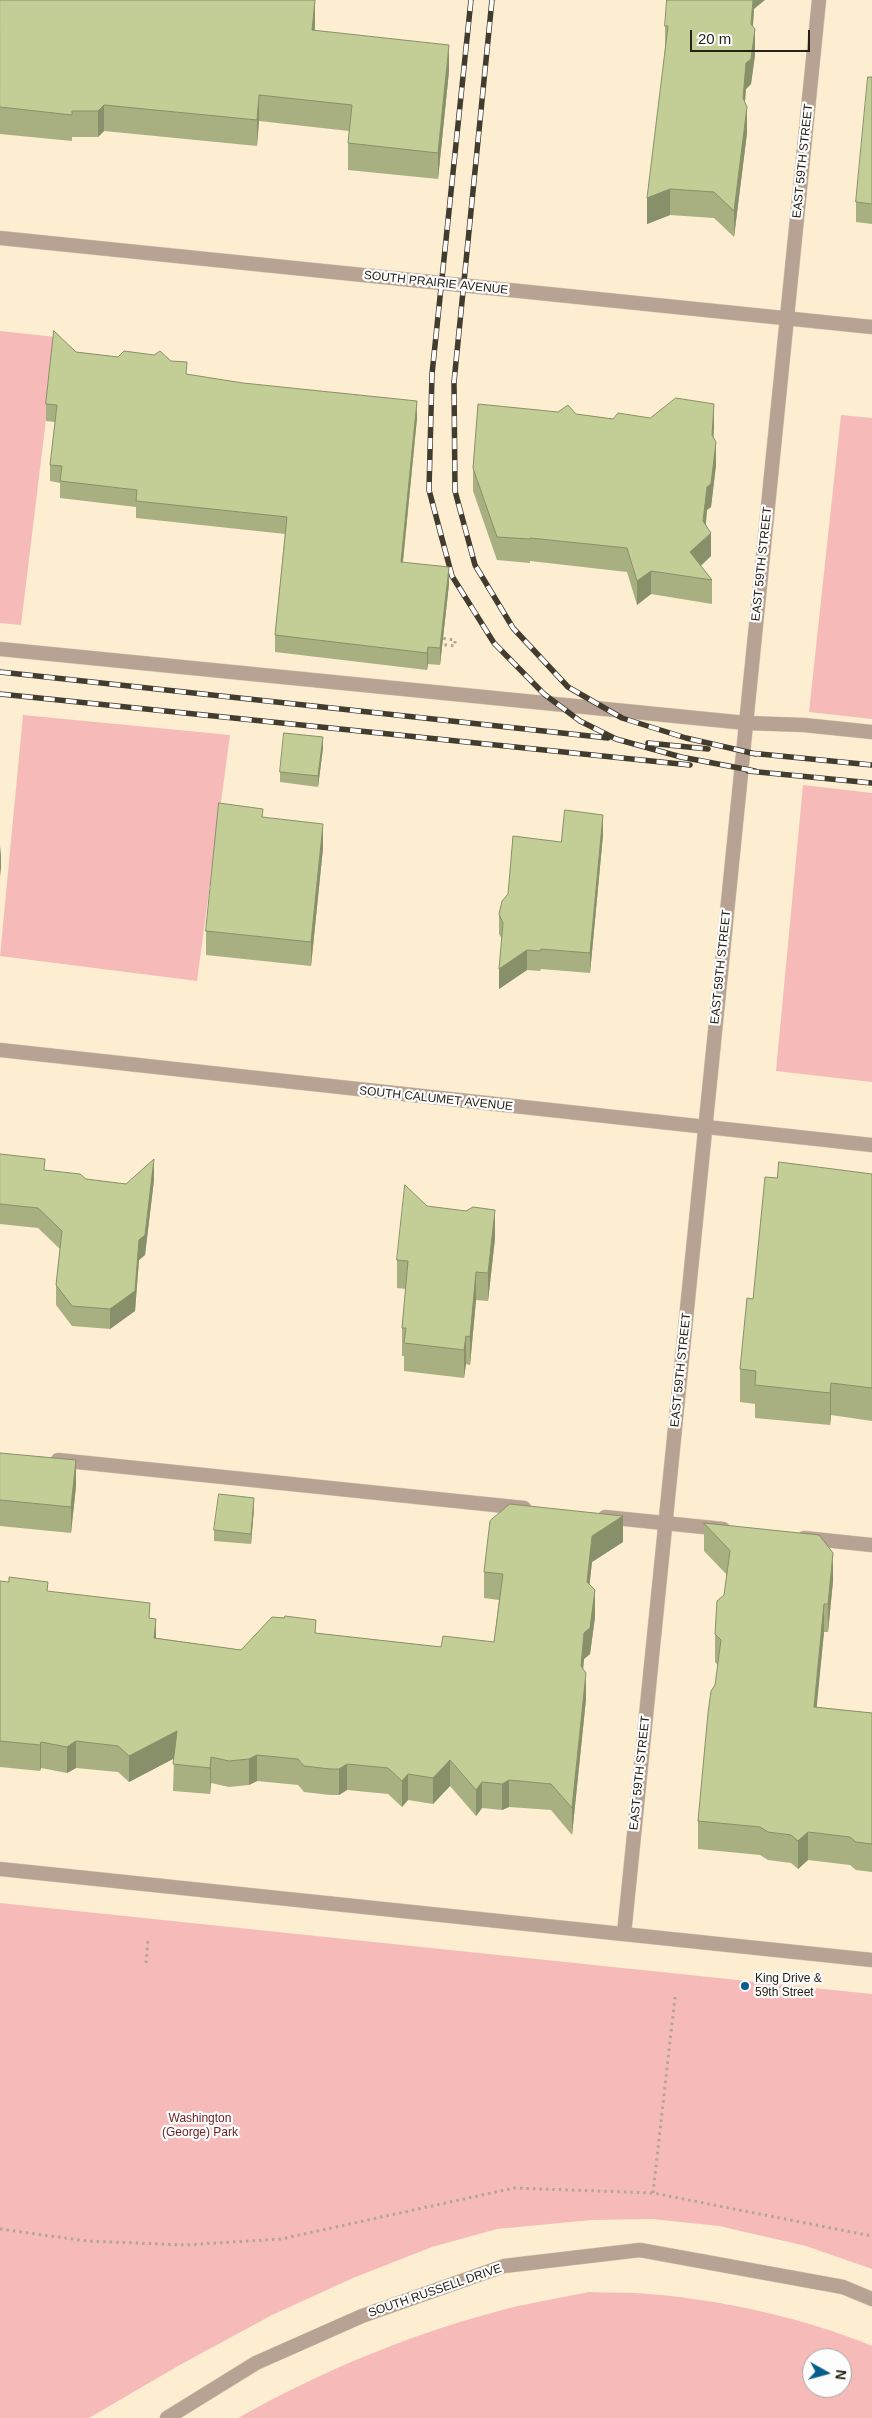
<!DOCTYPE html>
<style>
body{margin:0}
#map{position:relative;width:872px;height:2418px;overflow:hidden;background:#fdeed1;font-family:Arial,sans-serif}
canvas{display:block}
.north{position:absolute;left:802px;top:2348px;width:50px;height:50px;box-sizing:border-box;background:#fdfdfd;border:1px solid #a7a5a1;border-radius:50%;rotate:97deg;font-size:14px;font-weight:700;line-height:20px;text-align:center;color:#272217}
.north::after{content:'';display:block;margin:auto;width:18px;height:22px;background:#055d8f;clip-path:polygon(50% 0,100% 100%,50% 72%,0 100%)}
.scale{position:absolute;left:690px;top:30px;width:120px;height:22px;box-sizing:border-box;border:2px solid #272217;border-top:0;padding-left:6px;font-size:15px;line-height:18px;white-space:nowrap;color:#272217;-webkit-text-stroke:4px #fdfdfd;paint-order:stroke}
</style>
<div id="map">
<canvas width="872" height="2418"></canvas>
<div class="north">N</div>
<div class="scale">20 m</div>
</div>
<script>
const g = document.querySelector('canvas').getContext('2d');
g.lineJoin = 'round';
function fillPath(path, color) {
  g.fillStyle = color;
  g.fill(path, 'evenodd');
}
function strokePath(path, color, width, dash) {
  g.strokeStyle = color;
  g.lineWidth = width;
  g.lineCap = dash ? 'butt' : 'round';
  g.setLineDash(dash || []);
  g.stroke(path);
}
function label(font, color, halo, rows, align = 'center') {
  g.font = font + ' Arial,sans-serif';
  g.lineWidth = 4.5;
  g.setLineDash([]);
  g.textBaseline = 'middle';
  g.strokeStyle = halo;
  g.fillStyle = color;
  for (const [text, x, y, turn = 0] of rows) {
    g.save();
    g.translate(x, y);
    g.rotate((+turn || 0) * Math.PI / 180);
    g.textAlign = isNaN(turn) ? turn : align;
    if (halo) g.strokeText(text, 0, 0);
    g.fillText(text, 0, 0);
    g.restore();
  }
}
const green = new Path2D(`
 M0,331L56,337L21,625L0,623Z
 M841,415L872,418V719L809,712Z
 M23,715L230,735L197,981L0,956Z
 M803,785L872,793V1082L776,1071Z
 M0,1903L872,1994V2269L806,2246L719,2226L652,2219L592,2220L497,2229L432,2247L353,2278L272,2315L178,2366L89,2418H0Z
 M589,2292C609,2293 630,2292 650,2294C722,2300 805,2318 872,2346V2418H238C325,2369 420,2330 518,2306C541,2301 565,2297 589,2292ZM812,2358H842V2388H812Z`);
const path = new Path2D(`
 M438,644L455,646V640L439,638
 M146,1963L148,1940
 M653,2193L675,1997
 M0,2229L87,2241L185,2245L281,2239L514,2188L653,2193L872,2236`);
const service = new Path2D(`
 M0,649L746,723L804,725L872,732
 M58,1460L524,1508
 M605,1517L723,1529
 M804,1538L872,1545
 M167,2418L256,2363L362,2316L504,2266L640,2250L843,2287L872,2299`);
const minor = new Path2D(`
 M0,238L872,327
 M0,1050L872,1145`);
const tertiary = new Path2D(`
 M0,1869L872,1960
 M624,1934L819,0`);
const rail = new Path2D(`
 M471,0L432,374L429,490L452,576L494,643L544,694L580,721L616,739L681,757L755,771
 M492,0L454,382L455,491L475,565L513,628L568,687L622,718L686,738L756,754
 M0,672L608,738
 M0,694L690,765
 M648,743L708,749
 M750,753L872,765
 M748,771L872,783`);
const wall = new Path2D(`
 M0,0L315,23V30L449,71L438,179L348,170V143L349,131L259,121L257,146L104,131L98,137H72V141L0,134Z
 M754,9L753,27L755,55L751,84L746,89L745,102L747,133L734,237L714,218L670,215L647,224L665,52V26Z
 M872,77V224L856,222V202Z
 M76,352L118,357L187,374L417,418L403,563L449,584L440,665L428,664L427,670L275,652V635L285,534L136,518V507L60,498V483L50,481V465L55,422L46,421V404Z
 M576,414L613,419L714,428L713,437L716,465L711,507L707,510L706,524L711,556L701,566L712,580V604L651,594L637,605L627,572L530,561V563L497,560L473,491V468Z
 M323,748L318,787L280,782V772Z
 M263,817L323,848L311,966L206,955V931Z
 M603,835L590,973L541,969L540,971L527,970L499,989L502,939L499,934V914L561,842Z
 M0,1154L45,1170L86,1179L126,1184L154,1180L145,1255L139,1260L135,1311L110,1329L72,1326L56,1305V1285L60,1249L38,1228L0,1224Z
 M872,1174V1421L831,1415L830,1425L755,1418V1404L740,1402V1369L753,1299L777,1178Z
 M427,1206L495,1238L488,1301L476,1300L470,1365L466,1364L464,1378L404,1371V1356H402V1328L406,1289L397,1288V1260Z
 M0,1453L76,1486L71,1533L0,1526Z
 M254,1508L251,1544L214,1541V1530Z
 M704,1523L833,1581L828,1632H824L816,1707L872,1713V1872L856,1870L850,1865L808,1860L798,1869L791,1863L768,1860L760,1855L698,1849V1821L718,1665L715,1662V1634L724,1595L727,1575L704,1551Z
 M623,1542L592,1562L589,1585L595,1617L590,1654L584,1659L583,1669L586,1699L572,1835L551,1810L509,1807L502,1810L482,1808L476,1816L450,1786L433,1804L408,1800L402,1807L388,1794L347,1790L339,1795H330L304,1792L298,1785L257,1781L249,1785L229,1787L211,1783L210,1794L173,1791L174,1758L129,1782L118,1772L76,1768L67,1773L41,1768L40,1771L0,1767V1581L48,1592L150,1618L156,1638L241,1650L316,1633L441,1647L494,1642L499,1600L484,1598V1572Z`);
const shadedWall = new Path2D(`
 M315,0V23L312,56V30Z
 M753,0H765L754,9L751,50V24Z
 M755,29V55L751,84L746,89L743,124V98L746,63Z
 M449,45V71L438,179V153Z
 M259,95V121L257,146V120Z
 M104,105V131L98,137V111Z
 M747,107V133L734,237V211Z
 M670,189V215L647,224V198Z
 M417,401V418L401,579V562Z
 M714,404V428L712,458V435Z
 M716,442V465L711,507L707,510L704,540L711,533V556L690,575V552L703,521L707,487Z
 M449,567V584L440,665V648Z
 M651,571V594L637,605V581Z
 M428,647V664L427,670V653Z
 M323,737V748L318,787V776Z
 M603,815V835L590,973V953Z
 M323,824V848L311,966V942Z
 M1,846V868L0,877V855Z
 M527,950V970L499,989V969Z
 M154,1159V1180L145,1255L139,1260L135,1311L110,1329V1309L139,1240Z
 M495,1210V1238L488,1301V1273Z
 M476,1272V1300L470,1365V1337Z
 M466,1336V1364L464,1378V1350Z
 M831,1383V1415L830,1425V1393Z
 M76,1460V1486L71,1533V1507Z
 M254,1498V1508L251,1544V1534Z
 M623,1516V1542L592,1562L587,1609V1582L592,1536Z
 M833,1553V1581L828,1632V1604Z
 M595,1590V1617L590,1654L584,1659L581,1693V1666L584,1633Z
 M824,1604V1632L814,1735V1707Z
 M156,1619V1645L154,1638Z
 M586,1673V1699L572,1835V1808Z
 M177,1731V1757L129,1782V1756Z
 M76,1741V1768L67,1773V1747Z
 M41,1742V1768L40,1771V1745Z
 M257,1755V1781L249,1785V1759Z
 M211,1757V1783L210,1794V1768Z
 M450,1760V1786L433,1804V1778Z
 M347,1764V1790L339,1795V1769Z
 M408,1774V1800L402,1807V1781Z
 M509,1780V1807L502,1810V1784Z
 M482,1782V1808L476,1816V1790Z
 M808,1832V1860L798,1869V1841Z`);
const building = new Path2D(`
 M0,0H315L312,30L449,45L438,153L348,143L352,105L259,95L257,120L104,105L98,111H72V115L0,107Z
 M667,0H753L751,24L755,29L751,59L746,63L743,98L747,107L734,211L714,192L670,189L647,198L668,26H665Z
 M868,77H872V204L856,202Z
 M54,331L76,352L118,357L124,351L154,355L160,351L171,361L187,362L186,374L243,383L417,401L401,562L449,567L440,648L428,647L427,653L275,635L287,517L136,501L137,490L60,481L62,466L50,465L57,405L46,404Z
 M676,398L714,404L712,435L716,442L711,484L707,487L703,521L711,533L690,552L712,580L651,571L637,581L627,548L530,538V539L497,537L473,468L478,404L558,412L568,405L576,414L613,419L618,413L650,418Z
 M284,733L323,737L318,776L280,772Z
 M219,803L263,809L262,817L323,824L311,942L206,931Z
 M565,810L603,815L590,953L541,949L540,951L527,950L499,969L503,923L499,914L502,901L508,894L513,836L561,842Z
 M0,1154L45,1159L44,1170L80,1174L86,1179L126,1184L154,1159L145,1235L139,1240L135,1291L110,1309L72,1306L56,1285L62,1231L38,1208L0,1204Z
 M779,1162L872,1174V1388L831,1383L830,1393L755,1385L756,1371L740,1369L747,1298L753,1299L765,1177L777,1178Z
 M405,1185L427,1206L466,1211L473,1207L495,1210L488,1273L476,1272L470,1337L466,1336L464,1350L404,1343L406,1328H402L408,1261L397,1260Z
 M0,1453L76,1460L71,1507L0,1500Z
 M219,1494L254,1498L251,1534L214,1530Z
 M510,1504L623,1516L592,1536L587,1582L595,1590L590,1628L584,1633L581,1666L586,1673L572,1808L551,1784L509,1780L502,1784L482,1782L476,1790L450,1760L433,1778L408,1774L402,1781L388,1768L347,1764L339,1769H330L304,1766L298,1759L257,1755L249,1759L229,1761L211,1757L210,1768L173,1764L177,1731L129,1756L118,1746L76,1741L67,1747L41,1742L40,1745L0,1741V1581L9,1582V1577L48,1582L47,1591L150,1603L149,1618L156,1619L154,1638L241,1650L272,1617L284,1618L285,1616L316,1620L315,1633L441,1647L443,1636L494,1642L503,1574L484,1572L490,1521Z
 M704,1523L819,1535L833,1553L828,1604H824L814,1707L872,1713V1844L856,1842L850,1837L808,1832L798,1841L791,1835L768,1832L760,1827L698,1821L708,1713L711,1691L715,1685L721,1640L715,1634L717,1601L724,1595L730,1551Z`);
const markers = [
 [745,1986,5,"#055d8f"]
];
const streetNames = [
 ["EAST 59TH STREET",803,161,-84],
 ["SOUTH PRAIRIE AVENUE",436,283,6],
 ["EAST 59TH STREET",762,564,-84],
 ["EAST 59TH STREET",721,967,-84],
 ["SOUTH CALUMET AVENUE",436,1099,6],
 ["EAST 59TH STREET",681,1370,-84],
 ["EAST 59TH STREET",640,1773,-84],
 ["SOUTH RUSSELL DRIVE",435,2291,-19]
];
const poiNames = [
 ["King Drive &",755,1979],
 ["59th Street",755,1993]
];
const parkNames = [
 ["Washington",200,2119],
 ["(George) Park",200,2133]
];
fillPath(green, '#f6bbb8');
strokePath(service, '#d6c9b0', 15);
strokePath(minor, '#d6c9b0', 15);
strokePath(tertiary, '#d6c9b0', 15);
strokePath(path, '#b2a790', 3, [2.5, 4]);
strokePath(service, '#b8a294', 14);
strokePath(minor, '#b8a294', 14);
strokePath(tertiary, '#b8a294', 14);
strokePath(rail, '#423c2f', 5.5);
strokePath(rail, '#fdfdfd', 4, [11]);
fillPath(wall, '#a8b081');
fillPath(shadedWall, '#889069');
fillPath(building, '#c3cd96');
strokePath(building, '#889069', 1);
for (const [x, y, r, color] of markers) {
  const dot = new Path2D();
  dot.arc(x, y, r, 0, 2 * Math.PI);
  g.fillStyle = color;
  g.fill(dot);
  strokePath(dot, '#fdfdfd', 2);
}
label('12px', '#272217', '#fdfdfd', streetNames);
label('12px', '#272217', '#fdfdfd', poiNames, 'left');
label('12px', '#6c2426', '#fdfdfd', parkNames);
</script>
